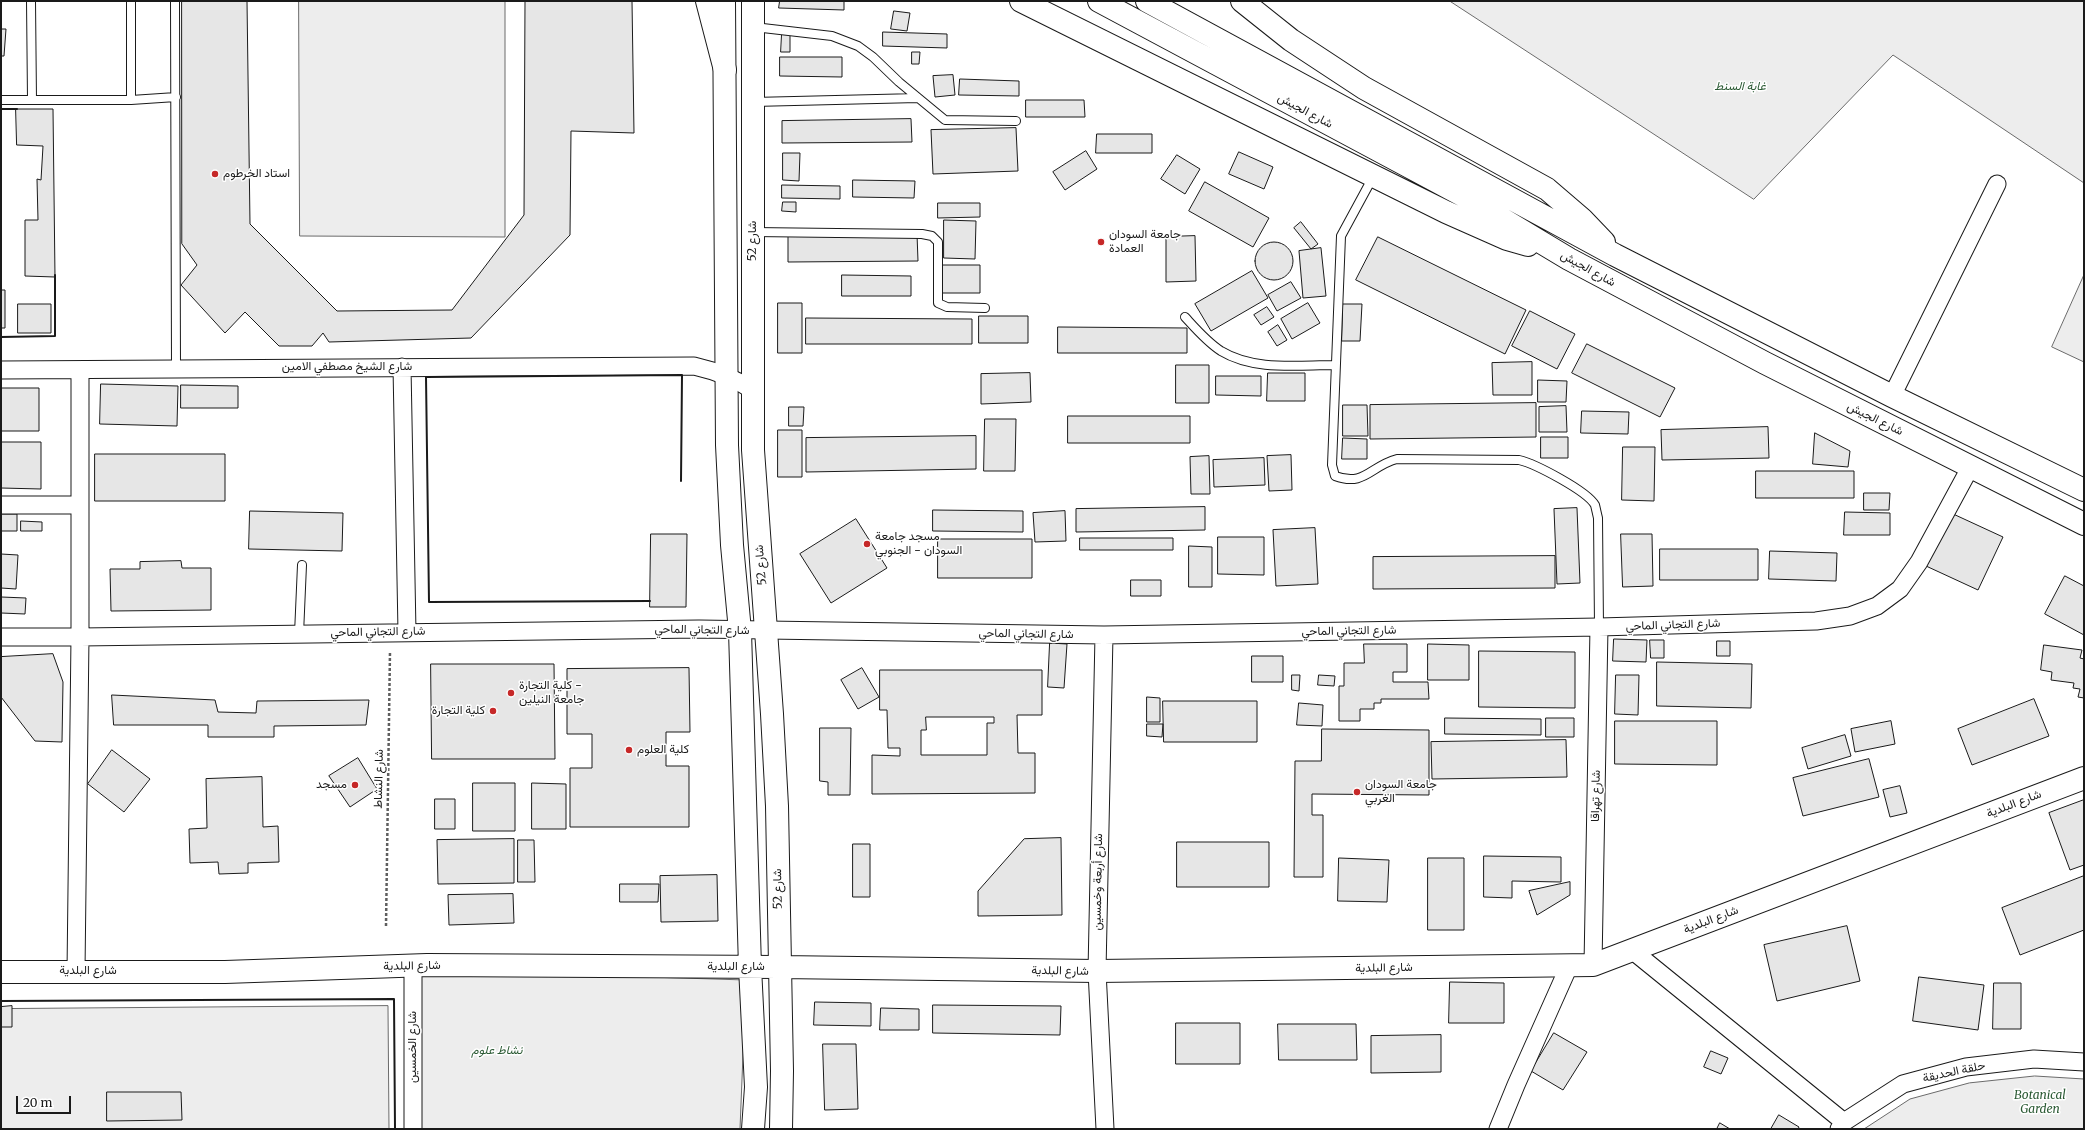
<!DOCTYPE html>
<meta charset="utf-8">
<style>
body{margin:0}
#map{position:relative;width:2085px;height:1130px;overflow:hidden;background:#fff;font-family:Merriweather,serif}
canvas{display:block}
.frame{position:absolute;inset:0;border:2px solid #1a1a1a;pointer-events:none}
.scale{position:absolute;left:16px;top:1096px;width:55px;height:18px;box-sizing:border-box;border:2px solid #1a1a1a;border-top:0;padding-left:5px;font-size:12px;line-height:14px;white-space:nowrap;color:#1a1a1a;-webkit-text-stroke:3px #fff;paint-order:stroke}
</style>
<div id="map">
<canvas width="2085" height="1130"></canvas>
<div class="frame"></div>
<div class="scale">20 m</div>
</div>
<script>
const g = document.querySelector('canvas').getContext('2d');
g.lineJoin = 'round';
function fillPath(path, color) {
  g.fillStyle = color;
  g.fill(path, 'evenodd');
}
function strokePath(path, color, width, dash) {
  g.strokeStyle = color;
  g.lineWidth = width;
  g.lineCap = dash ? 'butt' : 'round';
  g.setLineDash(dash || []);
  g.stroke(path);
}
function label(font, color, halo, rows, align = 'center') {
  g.font = font + ' Merriweather,Vazirmatn,serif';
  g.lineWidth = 3;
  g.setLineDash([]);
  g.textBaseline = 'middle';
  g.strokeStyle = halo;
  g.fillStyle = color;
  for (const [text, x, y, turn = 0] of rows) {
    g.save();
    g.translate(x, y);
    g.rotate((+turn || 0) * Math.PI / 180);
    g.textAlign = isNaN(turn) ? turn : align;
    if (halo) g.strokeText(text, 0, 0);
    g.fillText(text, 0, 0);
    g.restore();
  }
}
const green = new Path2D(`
 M299,1H505V237L300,236Z
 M1450,1H2084V183L1893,55L1754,199Z
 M2084,275V362L2052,347Z
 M421,970L746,980L740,1129H416Z
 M388,1006L389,1129H1V1009Z
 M2035,1076L2084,1079V1129H1864L1910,1099L1969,1083Z`);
const building = new Path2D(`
 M182,1H247L250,224L337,311L452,310L524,215L525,1H632L634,133L571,131L570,235L471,338L329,342L323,333L312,346H279L245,312L225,333L181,285L197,265L182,244Z
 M780,1H844V10L779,8Z
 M894,11L910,13L907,31L891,29Z
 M1,29H6L4,56H1Z
 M883,32L947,34V48L883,46Z
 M782,33L790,34V52H781Z
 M912,52H920L919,64H912Z
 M780,57H842V77L780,76Z
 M953,75L955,95L935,97L933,76Z
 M960,79L1019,81V96L959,95Z
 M1026,100H1084L1085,117H1026Z
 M16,109H53L55,277L25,276V220H38L37,179L41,180L43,146L17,145Z
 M911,119L912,142L782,143V121Z
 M1016,128L1018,171L933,174L931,130Z
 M1097,134H1152V153H1096Z
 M1086,151L1097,169L1065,190L1053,172Z
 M1239,152L1273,167L1264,189L1229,174Z
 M783,153H800L799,181L783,180Z
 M1177,155L1200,169L1185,194L1161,179Z
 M853,180L915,181L914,198L853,197Z
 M1205,182L1269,218L1253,247L1189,211Z
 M782,185L840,186V199L782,198Z
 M783,202H796V212L782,211Z
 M938,203H980V217L938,218Z
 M944,220L976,221L975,259L944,258Z
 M1301,222L1318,244L1311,249L1294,228Z
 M917,234L918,261L788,262V235Z
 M1195,236L1196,281L1166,282V237Z
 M1378,237L1526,310L1505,354L1356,280Z
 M1255 261a19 19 0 1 1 38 0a19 19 0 1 1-38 0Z
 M1321,248L1326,296L1303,298L1299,251Z
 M941,265H980V293H941Z
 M1252,271L1268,298L1211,331L1195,304Z
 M842,275L911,276V296H842Z
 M1291,282L1301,298L1277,311L1268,295Z
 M1,290H5V328H1Z
 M778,303H802V353H778Z
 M1308,303L1320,323L1292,339L1281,319Z
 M18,304H51V333H18Z
 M1343,304H1362L1360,341H1342Z
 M1267,307L1274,317L1261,325L1254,315Z
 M1530,311L1575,334L1557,369L1512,346Z
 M979,316H1028V343H979Z
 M806,318L972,319V344H806Z
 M1278,325L1287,340L1277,346L1268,332Z
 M1058,327L1187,328V353H1058Z
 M1587,344L1675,388L1660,417L1572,373Z
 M1532,362V395H1493L1492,363Z
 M1176,365H1209V403H1176Z
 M1030,373L1031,402L981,404V374Z
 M1268,373H1305V401H1267Z
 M1216,376H1261V396L1216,395Z
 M1538,380L1567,381L1566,402H1538Z
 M101,384L178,386L177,426L100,424Z
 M181,385L238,386V408H181Z
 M1,388H39V431H1Z
 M1536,403V437L1370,439V405Z
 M1343,405H1367L1368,436H1343Z
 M1566,406L1567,432H1539V407Z
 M789,407H804L803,426H789Z
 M1582,411L1629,412L1628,434L1581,433Z
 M1068,416H1190V443H1068Z
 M985,419H1016L1015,471H984Z
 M1768,427L1769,458L1662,460L1661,430Z
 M778,430H802V477H778Z
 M1815,433L1850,451L1848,467L1813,464Z
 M976,436V469L806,472V438Z
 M1541,437H1568V458H1541Z
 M1343,438L1367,439V459H1342Z
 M1,442H41V489L1,488Z
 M1623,447H1655L1654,501L1622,500Z
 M95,454H225V501H95Z
 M1291,455L1292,490L1269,491L1267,456Z
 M1209,456L1210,494H1191L1190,457Z
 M1264,458L1265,485L1214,487L1213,460Z
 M1756,471H1854V498H1756Z
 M1864,493H1890L1889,510H1864Z
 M1205,507V530L1076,532V509Z
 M1577,508L1580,583L1557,584L1554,509Z
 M933,510L1023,511V532L933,531Z
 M250,511L343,513L342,551L249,549Z
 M1065,511L1066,541L1035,542L1033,513Z
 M1845,512L1890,513V535H1844Z
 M1951,513L2003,537L1978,590L1926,566Z
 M1,514H17V531H1Z
 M856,519L887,568L831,603L800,554Z
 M21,521L42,522V531H21Z
 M1315,528L1318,584L1276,586L1273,530Z
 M651,534H687L686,607H650Z
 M1621,534H1652L1653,586L1623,587Z
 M1218,537H1264V575L1218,574Z
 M1080,538H1173V550H1080Z
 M938,539H1032V578H938Z
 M1189,546L1212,547V587H1189Z
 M1660,549H1758V580H1660Z
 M1770,551L1837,553L1836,581L1769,579Z
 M1,554L18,555L16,589L1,588Z
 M1555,556V588L1373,589V557Z
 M181,561L182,568H211V610L111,611L110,569H140V562Z
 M2065,576L2084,586V635L2045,614Z
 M1131,580H1161V596H1131Z
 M1,597L26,598L25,614L1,613Z
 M1614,639L1647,640L1646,662L1613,661Z
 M1650,640H1664V658H1651Z
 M1717,641H1730V656H1717Z
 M1050,643L1067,644L1064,688L1048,687Z
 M1364,644H1407V672H1393V682H1428L1429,699H1381V703H1374V709H1360V721H1339V686H1344V663H1364Z
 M1428,644L1469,645V680H1428Z
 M2044,645L2082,650L2080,658L2084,659V698L2078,697L2080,689L2073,688L2074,683L2051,680L2052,672L2041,670Z
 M1479,651L1575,652V708L1479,707Z
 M53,654L63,682L62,742L35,741L1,697V657Z
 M1252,656H1283V682H1252Z
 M1657,662L1752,664L1751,708L1657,706Z
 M431,664H554L555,759H432Z
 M689,668L690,732H666V766H689V827H570V768H592V734H567V669Z
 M862,668L879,697L858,709L841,680Z
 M880,670H1042V715H1017L1018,753H1035V793L872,794V755L900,756V748H888L887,710H880ZM926,717H994V723H987V755H921V730H926Z
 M1292,675H1300L1299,691L1292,690Z
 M1319,675L1335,676L1334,686L1318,685Z
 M1616,675H1639L1638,715L1615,714Z
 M112,695L215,700L218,712L256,713L257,701L369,700L366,725L274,726V737H208V725H114Z
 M1147,697L1160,698V722H1147Z
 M2034,699L2049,736L1972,765L1958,729Z
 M1163,701H1257V742H1164Z
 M1299,703L1323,705L1322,726L1297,725Z
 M1445,718L1541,719V735L1445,734Z
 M1546,718H1574V737H1546Z
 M1615,721H1717V765L1615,764Z
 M1891,721L1895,744L1855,752L1851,729Z
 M1147,724H1163L1162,737L1147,736Z
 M820,728H851L850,795H828V782L820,781Z
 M1322,729L1429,730V795L1312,794V815H1323V877H1294L1295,761H1321Z
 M1845,735L1851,756L1808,769L1802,748Z
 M1566,740L1567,777L1432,779L1431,742Z
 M112,750L150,779L124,812L88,784Z
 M358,758L377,789L350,807L329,776Z
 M1869,759L1879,797L1803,816L1793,778Z
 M262,777L263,827L278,826L279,862L248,863V873L219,874L218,862L190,863L189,829L207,828L206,779Z
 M473,783H515V831H473Z
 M532,783L566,784V829H532Z
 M1900,786L1907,813L1890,817L1883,790Z
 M435,799H455V829H435Z
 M2084,800V865L2070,870L2049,813Z
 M1061,838L1062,915L978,916V891L1024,839Z
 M514,839V883L438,884L437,840Z
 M518,840H534L535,882H518Z
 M1177,842H1269V887H1177Z
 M853,844H870V897H853Z
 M1484,856L1561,857V882L1512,881V898L1484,897Z
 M1339,858L1389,860L1387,902L1338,901Z
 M1428,858H1464V930H1428Z
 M717,875L718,921L661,922L660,876Z
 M2084,876V930L2020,955L2002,908Z
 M1570,882V895L1537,915L1529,891Z
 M620,884H659L658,902H620Z
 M513,894L514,923L449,925L448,895Z
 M1847,926L1860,981L1777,1001L1764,945Z
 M1919,977L1984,985L1978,1030L1913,1021Z
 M1450,982L1504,983V1023H1449Z
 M1994,983H2021V1029H1993Z
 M815,1002L871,1003V1026L814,1025Z
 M933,1005L1061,1006L1060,1035L933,1033Z
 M12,1006V1027H1V1007Z
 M881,1008L919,1009V1030H880Z
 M1176,1023H1240V1064H1176Z
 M1278,1024H1356L1357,1060H1279Z
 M1554,1033L1587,1052L1563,1090L1531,1071Z
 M1441,1035V1072L1371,1073V1036Z
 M823,1044H856L858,1109L825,1110Z
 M1711,1051L1728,1058L1721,1074L1704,1067Z
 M107,1092H181L182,1120L107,1121Z
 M1779,1115L1799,1127L1798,1129H1771Z
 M1720,1123L1730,1129H1717Z`);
const path = new Path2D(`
 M386,926L390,651`);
const lane = new Path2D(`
 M31,1L32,100
 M131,1V100
 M175,1L176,368
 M754,27L832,36L858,46L873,57L899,82L945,120L1016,121
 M1,100H131L176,97
 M753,102L918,98
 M1373,177L1341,236L1332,465L1335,476C1365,487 1370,466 1397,459L1519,460C1536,464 1587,491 1595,505C1596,509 1597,514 1598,518L1599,627
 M753,232L922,234L932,236L938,242V303L947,307L985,308
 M1185,317C1196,329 1207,342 1221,351C1254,371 1297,365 1334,365
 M299,634L302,565`);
const street = new Path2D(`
 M402,367L407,632
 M1,370L694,366C716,371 735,378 754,391
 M1892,396L1997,184
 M1,505H78
 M1104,635L1097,971L1105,1129
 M1,637H80L699,629L1104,635L1599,627L1816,621L1850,616L1877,606L1900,589L1919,562L1971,466
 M1633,951L1844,1122
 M1593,965L1599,627
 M413,966V1129
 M76,971L80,637V370
 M1498,1129L1516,1085L1569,966
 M1839,1129L1844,1122L1903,1084L1966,1067L2034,1059L2084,1062`);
const secondary = new Path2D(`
 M724,1L727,445L732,545L740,631L750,967L756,1087L753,1129
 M753,1V450L772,714L777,806L782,1071L781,1129
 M1,972H225L427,965L779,967L1097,971L1593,965L2084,778`);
const highway = new Path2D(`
 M707,1L725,70
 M1021,1L1446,212L1507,239L1528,245
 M1099,1L1464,196L1569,259L1765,363L2084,524
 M1147,1L1615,255L1892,396L2084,490
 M1242,1L1291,40L1364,88L1547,189L1582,219L1604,242`);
const wall = new Path2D(`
 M1,109H17
 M1,337L55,336V275
 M650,601L429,602L426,377L682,375L681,481
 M1,1001L394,999L395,1129`);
const markers = [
 [215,174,4,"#c62828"],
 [1101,242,4,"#c62828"],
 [867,544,4,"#c62828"],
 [511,693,4,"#c62828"],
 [493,711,4,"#c62828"],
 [629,750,4,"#c62828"],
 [355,785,4,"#c62828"],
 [1357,792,4,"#c62828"]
];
const parkNames = [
 ["غابة السنط",1740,87],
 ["نشاط علوم",497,1051],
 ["Botanical",2040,1096],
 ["Garden",2040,1110]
];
const streetNames = [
 ["شارع الجيش",1305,111,28],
 ["شارع 52",753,241,-90],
 ["شارع الجيش",1588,269,29],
 ["شارع الشيخ مصطفي الامين",347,367],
 ["شارع الجيش",1875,419,26],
 ["شارع 52",761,565,-95],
 ["شارع التجاني الماحي",1673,625,-2],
 ["شارع التجاني الماحي",702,630,1],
 ["شارع التجاني الماحي",1349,631,-1],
 ["شارع التجاني الماحي",378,632,-1],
 ["شارع التجاني الماحي",1026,634,1],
 ["شارع النشاط",379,779,-89],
 ["شارع تهراقا",1596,796,-89],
 ["شارع البلدية",2014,804,-21],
 ["شارع أربعة وخمسين",1098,882,-89],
 ["شارع 52",778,889,-91],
 ["شارع البلدية",1711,920,-21],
 ["شارع البلدية",412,966,-1],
 ["شارع البلدية",736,967],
 ["شارع البلدية",1384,968,-1],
 ["شارع البلدية",88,971],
 ["شارع البلدية",1060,971,1],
 ["شارع الخمسين",413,1047,-90],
 ["حلقة الحديقة",1954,1072,-12]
];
const poiNames = [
 ["استاد الخرطوم",223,174],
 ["جامعة السودان",1109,235],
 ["العمادة",1109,249],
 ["مسجد جامعة",875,537],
 ["السودان - الجنوبي",875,551],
 ["كلية التجارة -",519,686],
 ["جامعة النيلين",519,700],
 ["كلية التجارة",485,711,"right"],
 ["كلية العلوم",637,750],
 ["مسجد",347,785,"right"],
 ["جامعة السودان",1365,785],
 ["الغربي",1365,799]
];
fillPath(green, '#ededed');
strokePath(green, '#6a6a6a', 1);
fillPath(building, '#e6e6e6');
strokePath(building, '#1a1a1a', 1);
strokePath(lane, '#1a1a1a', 10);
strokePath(street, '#1a1a1a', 19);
strokePath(secondary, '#1a1a1a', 24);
strokePath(highway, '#1a1a1a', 24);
strokePath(path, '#5f5f5f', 2.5, [3, 2]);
strokePath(lane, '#fff', 8);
strokePath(street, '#fff', 17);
strokePath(secondary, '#fff', 22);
strokePath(highway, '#fff', 22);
strokePath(wall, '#1a1a1a', 2);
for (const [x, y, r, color] of markers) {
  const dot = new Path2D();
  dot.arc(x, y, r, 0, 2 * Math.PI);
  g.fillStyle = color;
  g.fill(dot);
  strokePath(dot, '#fff', 1.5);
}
label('italic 12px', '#2b5a34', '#fff', parkNames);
label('12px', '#1a1a1a', '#fff', streetNames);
label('12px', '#1a1a1a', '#fff', poiNames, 'left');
</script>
